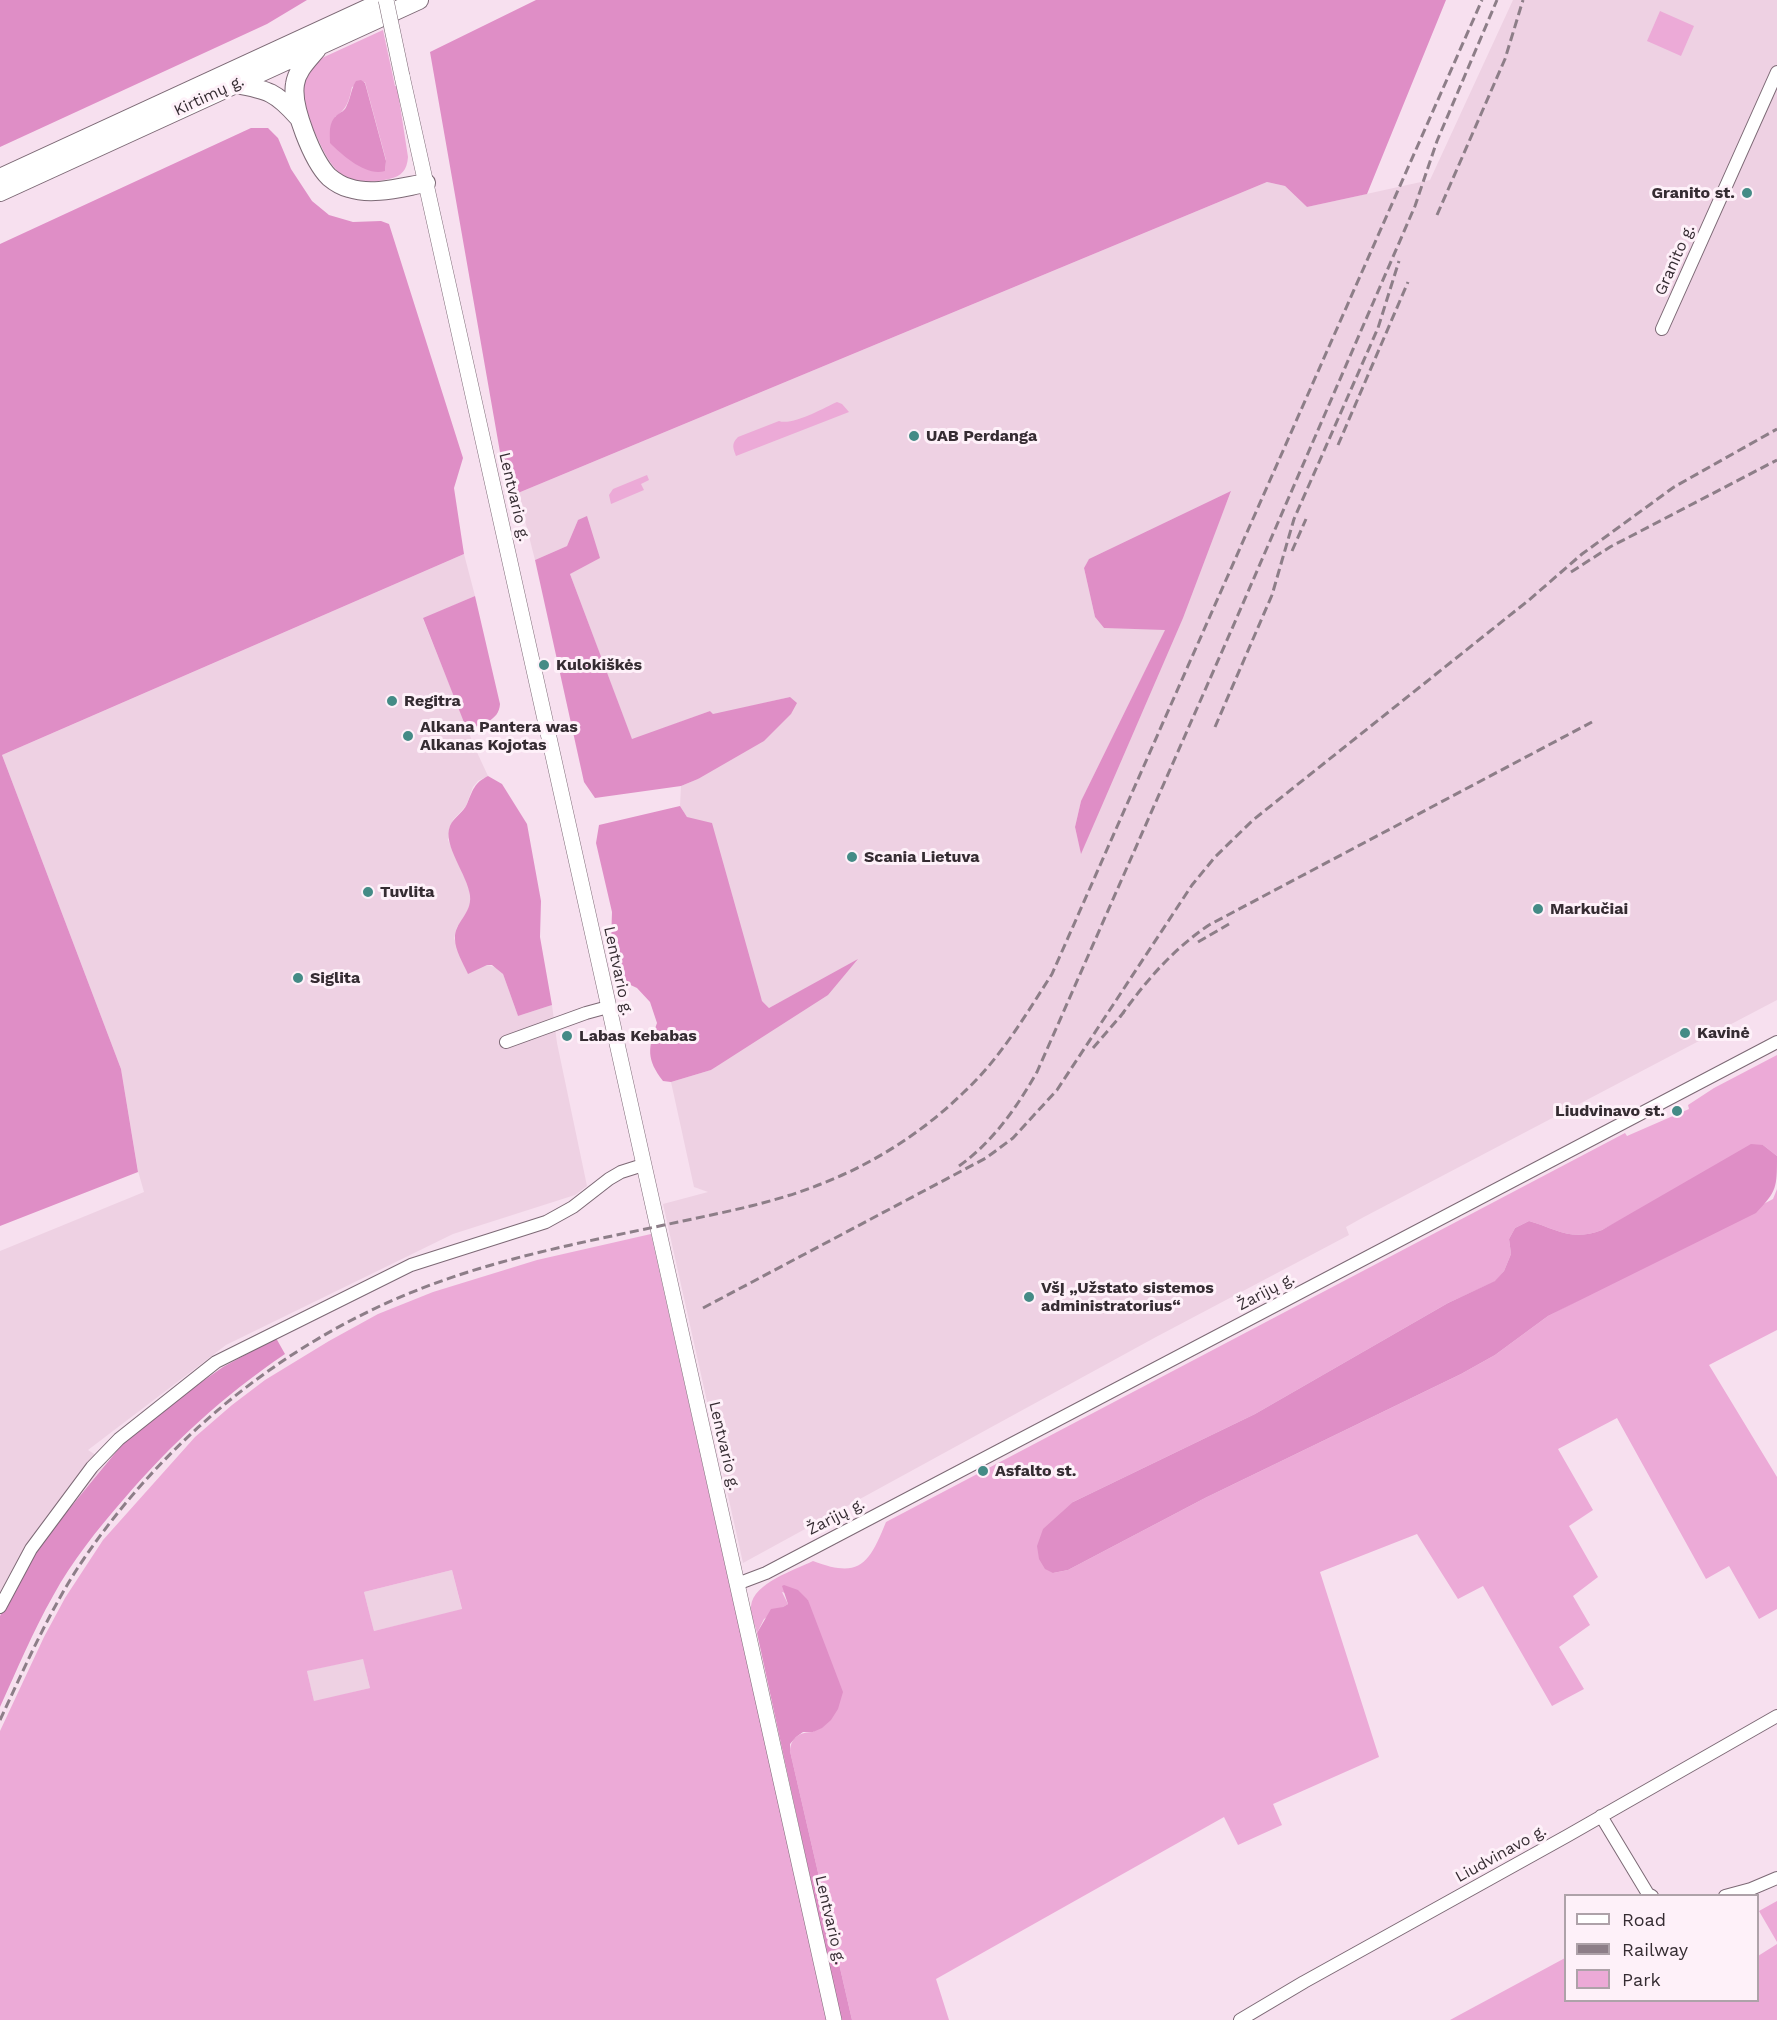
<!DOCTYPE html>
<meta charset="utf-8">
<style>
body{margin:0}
#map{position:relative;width:1777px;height:2020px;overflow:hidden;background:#f7e0ef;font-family:"Work Sans",sans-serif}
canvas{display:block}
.legend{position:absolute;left:1564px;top:1894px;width:195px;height:108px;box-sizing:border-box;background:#fef1f9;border:2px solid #aea2a9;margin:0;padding:8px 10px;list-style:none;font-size:18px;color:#352c32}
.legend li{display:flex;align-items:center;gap:12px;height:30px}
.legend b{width:30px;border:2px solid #aea2a9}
</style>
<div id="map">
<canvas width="1777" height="2020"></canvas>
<ul class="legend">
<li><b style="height:8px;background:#fff"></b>Road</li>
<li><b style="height:8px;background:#8d7e88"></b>Railway</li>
<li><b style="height:16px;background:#ecaad7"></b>Park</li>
</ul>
</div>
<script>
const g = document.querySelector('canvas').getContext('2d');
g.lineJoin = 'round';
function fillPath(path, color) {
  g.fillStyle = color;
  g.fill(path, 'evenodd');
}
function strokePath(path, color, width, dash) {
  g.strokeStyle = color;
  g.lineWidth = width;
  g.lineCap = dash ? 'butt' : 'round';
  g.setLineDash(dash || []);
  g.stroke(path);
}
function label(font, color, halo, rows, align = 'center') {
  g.font = font + ' "Work Sans",sans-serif';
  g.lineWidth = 6;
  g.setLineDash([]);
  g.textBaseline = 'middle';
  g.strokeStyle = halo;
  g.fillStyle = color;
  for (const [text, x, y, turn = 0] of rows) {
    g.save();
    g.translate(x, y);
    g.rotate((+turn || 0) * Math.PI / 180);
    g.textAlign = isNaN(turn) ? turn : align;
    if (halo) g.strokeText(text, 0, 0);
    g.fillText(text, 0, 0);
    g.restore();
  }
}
const built = new Path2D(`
 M1513,0H1777V1000L1362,1218L1346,1227L1349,1235L1156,1337L743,1563L663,1204L708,1192L694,1187L671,1082L711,1070L857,961L769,1008L762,1001L687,817L680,806L681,786L698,779L790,697L713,715L710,711L632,740L570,574L578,520L567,546L535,560L518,493L1267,182L1285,186L1307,207L1430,180ZM1231,492L1081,853L1075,827L1081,801L1166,629L1104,628L1095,617L1084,568L1089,560Z
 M464,554L475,596L423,619L475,748L488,776L478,781L473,787L466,806L453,820L448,840L468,885L470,897V907L457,927L454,938L456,943L487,965L498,968L503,974L518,1016L552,1005L557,1043L587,1186L575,1195L453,1234L226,1345L88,1450L107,1462L51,1531L0,1616V1251L144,1192L138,1171L121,1069L2,755Z
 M452,1570L462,1610L374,1631L364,1592Z
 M363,1658L370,1688L314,1702L307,1671Z`);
const green = new Path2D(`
 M1660,11L1694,26L1681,56L1647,41Z
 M383,30L395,86H397L408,157C407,170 402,176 389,179C345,189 333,173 316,135C310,123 303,110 299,97L311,63ZM365,82L386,160L385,171L335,117C347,109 349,101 352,87Z
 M837,402L842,404L849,412L736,456C733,448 731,444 738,437L779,421C792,426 824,408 837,402Z
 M647,475L649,480L641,484L644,490L611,504L609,495L613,489Z
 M1777,1055V1156L1763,1145L1602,1230C1571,1242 1557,1229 1529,1221L1515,1228L1509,1239L1511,1254L1504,1271L1496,1281L1448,1303L1255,1414L1073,1502L1053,1573L1068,1570L1205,1498L1461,1374L1495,1355L1548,1316L1773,1199L1777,1189V1330L1709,1365L1777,1477V1609L1759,1619L1729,1566L1706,1579L1617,1418L1558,1449L1593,1510L1569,1526L1598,1577L1573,1596L1590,1625L1559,1647L1584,1689L1552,1706L1483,1586L1458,1599L1417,1534L1320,1572L1379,1757L1273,1804L1282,1825L1238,1845L1224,1817L936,1979L949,2020H852L790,1751C791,1737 800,1732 814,1732L808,1600L782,1592L788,1604L764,1619L757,1633C755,1625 750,1614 751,1606C753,1583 795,1570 813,1561C860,1579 869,1564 886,1522L1625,1133L1627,1136L1689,1109L1688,1105L1714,1088Z
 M651,1234L827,2020H0V1731L44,1637L65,1598L103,1540L195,1437L232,1405L265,1380L329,1341L378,1314L433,1292L537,1260ZM452,1570L462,1609L374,1631L364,1592ZM363,1659L370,1688L314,1701L307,1671Z
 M1777,1901V1942L1759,1911Z
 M1777,1944V2020H1450L1565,1958L1566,2000H1758V1956Z`);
const forest = new Path2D(`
 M0,0H307L267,24L0,147Z
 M536,0H1446L1367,194L1307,207L1285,186L1267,182L518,493L504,475L430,52Z
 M361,80L365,83L386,161L385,171C367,177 343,156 330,143C330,133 328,123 337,115C341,112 345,111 347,105C351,97 351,89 356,81Z
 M251,128H268L278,138L291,169L312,201L329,215L353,222L381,221L389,224L463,458L454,488L464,554L2,755L121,1069L138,1172L0,1226V244Z
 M1231,491L1183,618L1081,854L1075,827L1081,801L1165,630L1104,628L1095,617L1084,568L1089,559Z
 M587,516L600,558L570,574L632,739L710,711L713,714L790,697L797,703L791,714L764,741L698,779L681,786L595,798L584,782L535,560L567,546L578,520Z
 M475,596L500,704C499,721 482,724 467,730L423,618Z
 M488,776L502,784L527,824L541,901L540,937L552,1005L518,1016L503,974L492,965H487L468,974C463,963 455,950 455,939C454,922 472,914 470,896C468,875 442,845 450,826C454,817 463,813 467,804C473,790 474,783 488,776Z
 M680,806L687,817L712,823L762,1001L769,1008L858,959L828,995L711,1070L671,1082L663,1081C646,1059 648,1048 657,1023L650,1002L637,988L622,981L616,974L611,942L612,912L596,843L599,825Z
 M1751,1144L1763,1145L1777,1156C1777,1188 1777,1191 1756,1213L1548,1316L1495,1355L1461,1374L1205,1498L1068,1570L1053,1573L1045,1569L1039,1559L1037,1546L1043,1529L1073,1502L1255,1414L1448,1303L1495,1281L1504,1271L1511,1254L1509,1239L1515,1228L1529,1221C1557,1229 1571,1242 1602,1230Z
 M276,1338L285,1354C222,1397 173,1442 123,1500C97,1530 72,1561 53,1596C33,1631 17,1670 0,1707V1616L21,1576L51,1531L125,1441L190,1390L223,1367Z
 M784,1585L798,1590L808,1600L843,1692L838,1709L831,1720L822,1728L813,1732H803L796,1737L790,1744V1751L852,2020H841L757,1633L771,1609L783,1607L788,1604L782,1586Z`);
const minor = new Path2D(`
 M1662,329L1777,72
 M506,1042L586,1013L608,1007
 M737,1584L766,1573L1777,1042
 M0,1607L31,1549L92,1467L119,1439L216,1362L411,1265L546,1222L573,1207L609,1179L621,1172L643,1165
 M1601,1816L1648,1894L1652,1896
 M1725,1896L1751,1889L1777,1878
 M1240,2020L1304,1982L1567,1836L1777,1716`);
const major = new Path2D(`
 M402,76L834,2020`);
const highway = new Path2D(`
 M317,49C308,60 297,70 295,84C291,107 313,161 329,177C335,182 341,186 349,188C373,196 402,187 426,183
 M236,84C268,90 276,92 298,117
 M0,178L386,0
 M0,192L419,0`);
const rail = new Path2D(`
 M1437,215L1505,59L1523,0
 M1338,445L1408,282
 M1292,551L1306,519
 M1571,572L1610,547L1777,460
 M1215,727L1272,595L1294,519L1378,328L1399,261
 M1198,942L1229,924
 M1120,1017C1146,981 1172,950 1209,925L1592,722
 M1093,1048L1124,1012
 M959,1166C993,1142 1017,1107 1037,1072L1231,631L1415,206L1437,141L1497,0
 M703,1308L986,1158L1013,1138L1057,1090L1192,885L1215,857L1253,820L1529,600L1582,554L1674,487L1777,429
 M0,1720C24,1669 47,1616 77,1569C159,1444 281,1343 420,1289C504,1256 595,1240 683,1221C730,1211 776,1202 821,1184C873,1164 923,1132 963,1093C1000,1059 1025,1016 1052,974L1482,0`);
const majorBridge = new Path2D(`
 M386,0L402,76`);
const markers = [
 [1747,193,6,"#448b86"],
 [914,436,6,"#448b86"],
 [544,665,6,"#448b86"],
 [392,701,6,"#448b86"],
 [408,736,6,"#448b86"],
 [852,857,6,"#448b86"],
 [368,892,6,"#448b86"],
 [1538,909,6,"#448b86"],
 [298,978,6,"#448b86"],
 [1685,1033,6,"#448b86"],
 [567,1036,6,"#448b86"],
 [1677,1111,6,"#448b86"],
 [1029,1297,6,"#448b86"],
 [983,1471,6,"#448b86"]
];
const streetNames = [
 ["Kirtimų g.",209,96,-25],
 ["Granito g.",1675,260,-66],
 ["Lentvario g.",514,497,77],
 ["Lentvario g.",618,971,78],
 ["Žarijų g.",1266,1292,-28],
 ["Lentvario g.",724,1446,77],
 ["Žarijų g.",836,1517,-27],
 ["Liudvinavo g.",1501,1854,-29],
 ["Lentvario g.",830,1920,77]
];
const poiNames = [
 ["Granito st.",1735,193,"right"],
 ["UAB Perdanga",926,436],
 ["Kulokiškės",556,665],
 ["Regitra",404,701],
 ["Alkana Pantera was",420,727],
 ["Alkanas Kojotas",420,745],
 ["Scania Lietuva",864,857],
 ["Tuvlita",380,892],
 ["Markučiai",1550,909],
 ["Siglita",310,978],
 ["Kavinė",1697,1033],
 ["Labas Kebabas",579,1036],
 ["Liudvinavo st.",1665,1111,"right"],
 ["VšĮ „Užstato sistemos",1041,1288],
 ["administratorius“",1041,1306],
 ["Asfalto st.",995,1471]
];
fillPath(built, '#eed1e3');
fillPath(green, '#ecaad7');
fillPath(forest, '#df8ec6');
strokePath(minor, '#7c6975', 14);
strokePath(major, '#7c6975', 16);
strokePath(highway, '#7c6975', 20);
strokePath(minor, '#fff', 12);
strokePath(major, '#fff', 15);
strokePath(highway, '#fff', 18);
strokePath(rail, '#8d7e88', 3, [9, 4.5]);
strokePath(majorBridge, '#7c6975', 16, []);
strokePath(majorBridge, '#fff', 15);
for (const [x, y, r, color] of markers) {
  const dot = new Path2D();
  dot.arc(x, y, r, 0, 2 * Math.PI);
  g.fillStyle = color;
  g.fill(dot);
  strokePath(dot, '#fef1f9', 2);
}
label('16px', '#352c32', '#fef1f9', streetNames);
label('bold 16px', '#352c32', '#fef1f9', poiNames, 'left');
</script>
